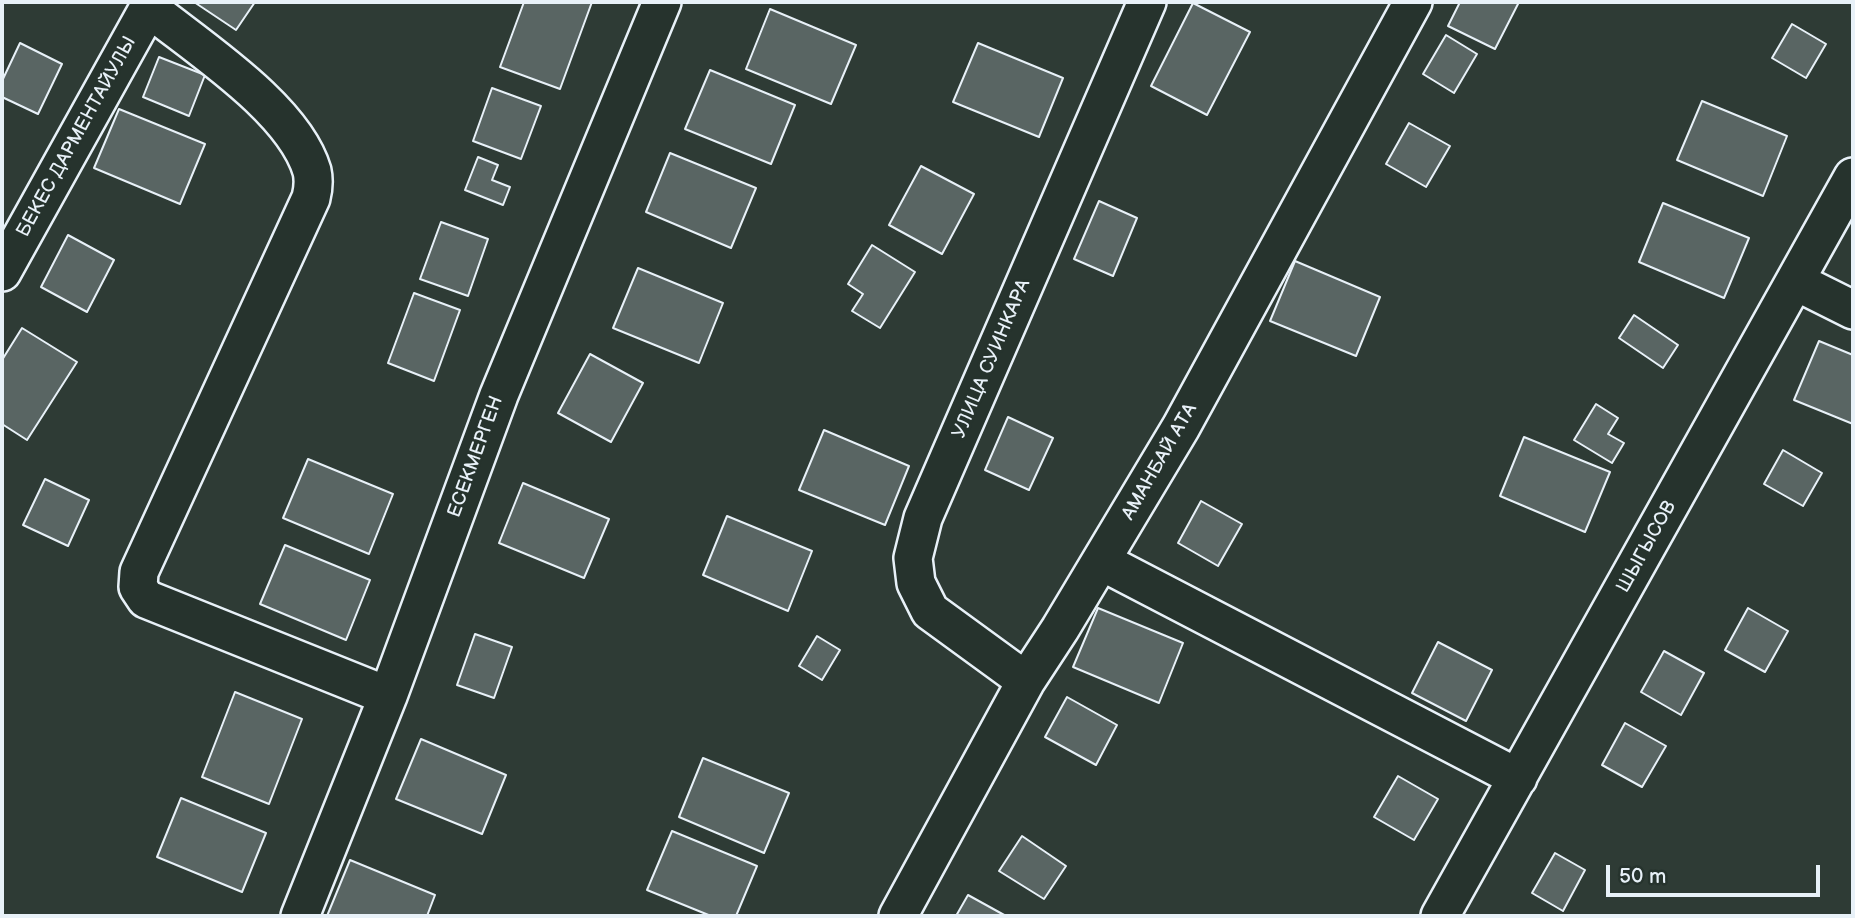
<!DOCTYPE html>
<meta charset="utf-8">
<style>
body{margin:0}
#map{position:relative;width:1855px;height:918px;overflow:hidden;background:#2e3b35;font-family:"Balsamiq Sans",sans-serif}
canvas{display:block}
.frame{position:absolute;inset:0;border:4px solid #e8f1f8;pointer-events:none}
.scale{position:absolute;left:1606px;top:865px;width:214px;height:32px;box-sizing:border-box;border:4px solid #e8f1f8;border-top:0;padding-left:9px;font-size:21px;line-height:24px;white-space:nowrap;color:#e8f1f8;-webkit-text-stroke:5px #26332d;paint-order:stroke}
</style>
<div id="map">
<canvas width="1855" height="918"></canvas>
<div class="frame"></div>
<div class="scale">50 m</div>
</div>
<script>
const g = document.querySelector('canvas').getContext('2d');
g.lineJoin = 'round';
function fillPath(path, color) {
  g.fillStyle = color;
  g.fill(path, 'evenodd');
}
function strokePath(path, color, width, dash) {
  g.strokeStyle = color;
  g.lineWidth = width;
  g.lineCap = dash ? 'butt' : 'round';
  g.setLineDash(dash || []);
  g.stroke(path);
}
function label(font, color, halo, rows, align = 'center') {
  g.font = font + ' "Balsamiq Sans",sans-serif';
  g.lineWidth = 5;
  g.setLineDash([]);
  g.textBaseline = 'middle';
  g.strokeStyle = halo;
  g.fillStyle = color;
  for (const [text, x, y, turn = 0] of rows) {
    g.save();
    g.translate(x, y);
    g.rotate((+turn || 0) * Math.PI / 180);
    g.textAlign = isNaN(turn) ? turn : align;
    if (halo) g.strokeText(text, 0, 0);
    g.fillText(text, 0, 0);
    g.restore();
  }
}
const building = new Path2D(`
 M194,2H255L236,30Z
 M524,2H592L560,89L500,67Z
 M1460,2H1519L1495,49L1448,26Z
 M1193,3L1250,32L1207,115L1151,86Z
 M770,9L856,45L831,104L746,69Z
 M1792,24L1826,44L1806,78L1772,58Z
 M1446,35L1477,54L1454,93L1423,74Z
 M20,43L62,64L38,114L2,97V81Z
 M978,43L1063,78L1039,137L953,102Z
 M159,57L205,75L189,116L143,97Z
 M710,70L795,105L771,164L685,129Z
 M492,88L541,106L521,159L473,141Z
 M1702,101L1787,136L1763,196L1677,160Z
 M119,109L205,144L180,204L94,168Z
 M1409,123L1450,146L1426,187L1386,164Z
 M670,153L756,188L731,248L646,212Z
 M478,157L498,165L492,180L510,187L503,205L465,190Z
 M921,166L974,194L942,254L889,225Z
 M1099,201L1137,218L1113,276L1074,259Z
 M1663,203L1749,238L1724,298L1639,262Z
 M441,222L488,239L468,296L420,279Z
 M68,235L114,260L87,312L41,287Z
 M872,245L915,272L880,328L852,311L863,294L848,284Z
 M1295,261L1380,297L1356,356L1270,321Z
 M638,268L723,303L699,363L613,328Z
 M414,293L460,310L434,381L388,363Z
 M1634,315L1678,345L1663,368L1619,338Z
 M22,328L77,362L27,440L2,424V360Z
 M1819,341L1853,355V424L1794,400Z
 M590,354L643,383L611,442L558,413Z
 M1596,404L1618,418L1608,434L1624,443L1612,463L1574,440Z
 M1008,417L1053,438L1029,490L985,470Z
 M824,430L909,466L885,525L799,490Z
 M1524,437L1610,472L1585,532L1500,496Z
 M1783,450L1822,473L1803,506L1764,484Z
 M308,459L393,494L369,554L283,518Z
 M45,479L89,500L68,546L23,525Z
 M523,483L609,519L584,578L499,543Z
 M1201,501L1242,524L1218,566L1178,543Z
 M727,516L812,551L788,611L703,575Z
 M285,545L370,580L346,640L260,604Z
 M1098,608L1183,643L1159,703L1073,667Z
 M1748,608L1788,631L1765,672L1725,650Z
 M475,634L512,647L494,698L457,685Z
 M817,636L840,650L822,680L799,666Z
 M1438,642L1492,670L1466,721L1412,693Z
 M1664,651L1704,673L1681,715L1641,692Z
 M235,692L302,719L269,804L202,777Z
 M1067,697L1117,725L1096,765L1045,737Z
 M1625,723L1666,746L1642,787L1602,765Z
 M421,739L506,775L482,834L396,799Z
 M703,758L789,793L764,853L679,817Z
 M1398,776L1438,799L1414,840L1374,817Z
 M181,798L266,833L242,892L157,857Z
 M672,831L757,866L736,916H711L647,890Z
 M1022,836L1066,866L1044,899L999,871Z
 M1555,853L1585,870L1563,911L1532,893Z
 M350,860L435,895L427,916H327Z
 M968,895L1006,916H956Z`);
const minor = new Path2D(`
 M149,8C199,48 294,109 312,171C314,180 313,190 311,198L139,572L138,587L146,599L388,696
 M2,272L152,2
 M1795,281L1853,310
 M1101,561L1518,778
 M1026,681L930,611L916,583L913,558L923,518L1147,2
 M300,916L388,696L499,395L662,2
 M898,916L1026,681L1060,629L1181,427L1413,2
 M1440,916L1853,177`);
const streetNames = [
 ["БЕКЕС ДАРМЕНТАЙУЛЫ",77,137,-61],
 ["УЛИЦА СУИНКАРА",992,359,-67],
 ["EСЕКМЕРГЕН",476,457,-70],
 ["АМАНБАЙ АТА",1160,462,-60],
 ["ШЫГЫСОВ",1647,547,-61]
];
fillPath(building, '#596563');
strokePath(building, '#e8f1f8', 2);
strokePath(minor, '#e8f1f8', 42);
strokePath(minor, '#26332d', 37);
label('19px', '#e8f1f8', '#26332d', streetNames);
</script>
